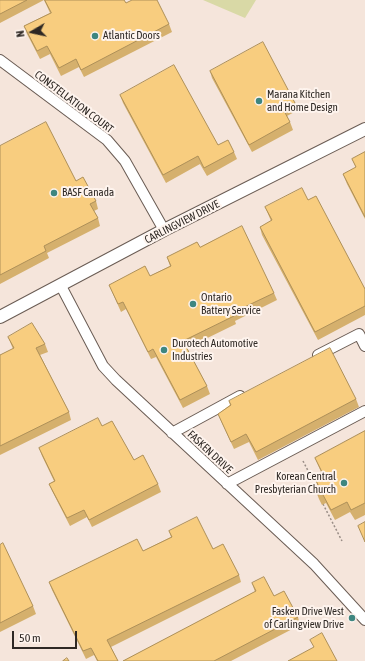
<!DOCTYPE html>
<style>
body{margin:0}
#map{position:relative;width:365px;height:661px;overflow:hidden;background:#f5e5db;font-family:"Asap Condensed",sans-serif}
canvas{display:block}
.north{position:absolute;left:12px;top:12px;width:40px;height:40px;-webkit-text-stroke:3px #fef4ee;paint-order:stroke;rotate:261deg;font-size:11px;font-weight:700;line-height:16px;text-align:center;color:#2e2824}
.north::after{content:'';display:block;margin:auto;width:14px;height:18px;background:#2e2824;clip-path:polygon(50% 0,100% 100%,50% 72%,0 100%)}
.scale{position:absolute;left:12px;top:631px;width:65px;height:18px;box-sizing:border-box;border:2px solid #2e2824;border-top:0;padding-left:5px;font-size:12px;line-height:14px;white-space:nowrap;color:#2e2824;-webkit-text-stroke:3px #fef4ee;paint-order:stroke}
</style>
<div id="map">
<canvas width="365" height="661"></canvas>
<div class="north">N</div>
<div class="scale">50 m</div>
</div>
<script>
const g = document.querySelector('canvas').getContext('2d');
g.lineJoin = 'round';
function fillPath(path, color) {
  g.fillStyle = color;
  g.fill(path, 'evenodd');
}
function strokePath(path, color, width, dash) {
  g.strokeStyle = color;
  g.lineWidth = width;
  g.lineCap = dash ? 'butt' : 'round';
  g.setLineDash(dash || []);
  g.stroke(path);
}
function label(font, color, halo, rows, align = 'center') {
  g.font = font + ' "Asap Condensed",sans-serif';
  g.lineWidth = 4;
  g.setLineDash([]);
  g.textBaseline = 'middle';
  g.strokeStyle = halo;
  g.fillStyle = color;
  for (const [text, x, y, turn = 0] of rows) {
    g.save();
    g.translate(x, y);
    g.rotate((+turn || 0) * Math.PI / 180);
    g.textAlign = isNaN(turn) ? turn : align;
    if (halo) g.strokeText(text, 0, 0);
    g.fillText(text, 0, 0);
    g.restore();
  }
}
const green = new Path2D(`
 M203,0H256L245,18Z`);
const path = new Path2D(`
 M303,461L317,488
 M323,504L342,541`);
const minor = new Path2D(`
 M0,60L107,140L125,161L164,230
 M61,286L103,366L116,380L314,564L365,620
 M318,355L359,334L365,346
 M172,433L240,396
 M227,484L365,411`);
const major = new Path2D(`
 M0,317L164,230L365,129`);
const wall = new Path2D(`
 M0,0H124L126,3L169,24L172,32L84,77L79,67L61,76L50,54L40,59L27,34L24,26L50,13L44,0L0,23Z
 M210,71L295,103L298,110L287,116L290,122L293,130L252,152L212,78Z
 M120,95L218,145L234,152L237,159L207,176L200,164L166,183L123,103Z
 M0,146L76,181L96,201L98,209L94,211L98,218L100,226L47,253L49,258L0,284Z
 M365,152V219L347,184L343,174L356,168L352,159Z
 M308,200L365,289V315L318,340L262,235L260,227L271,221L265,207Z
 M200,247L274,293L277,300L235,321L236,324L187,348L207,386L210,394L183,408L156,357L151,359L126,309L121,312L109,285L150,276L170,266L167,257Z
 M8,337L45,344L48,352L40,355L69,412L71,420L0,455V355L13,349Z
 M356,399L359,407L258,460L249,442L234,449L221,421L218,414L230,405L229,401Z
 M102,426L134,460L158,484L161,492L92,527L87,517L70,526L52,491L49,484L54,481L42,456L39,448Z
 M365,431V515L355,520L350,512L335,520L326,503L322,505L319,499L315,489L318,487L314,476L321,472L315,458Z
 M169,531L213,549L239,575L241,582L111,647L118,661H97L94,655L86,659L52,590L49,582L143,551L171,537Z
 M0,545L33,606L36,614L0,632Z
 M252,583L274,596L298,617L300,625L231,661H123L255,592Z`);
const building = new Path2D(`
 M0,0H27L0,14Z
 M45,0H124L126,3L132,0H157L169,24L81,70L76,59L59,68L47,46L37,51L24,26L51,13Z
 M263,42L295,103L283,109L290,122L249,145L210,71Z
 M174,65L218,145L228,140L234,152L204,168L198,156L163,175L120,95Z
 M46,122L76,181L83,177L96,201L90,204L98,218L44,246L46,251L0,275V146Z
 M365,152V217L343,174L356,167L352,159Z
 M302,188L308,200L316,196L365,289V306L315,332L260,227L272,220L265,207Z
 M242,226L274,293L232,313L234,316L183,341L207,386L180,400L153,349L148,352L123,302L118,304L109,285L145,266L150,276L171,266L167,257L197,242L200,247Z
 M32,323L45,344L36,348L69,412L0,446V355L14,348L8,337Z
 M330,348L356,399L256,452L246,434L231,442L218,414L231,405L229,401Z
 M98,418L102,426L112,421L134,460L143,455L158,484L89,520L84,510L67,518L49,484L55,481L39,448Z
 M365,431V503L351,510L347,502L331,510L322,493L318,495L315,489L319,487L314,476L322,472L315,458Z
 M197,517L213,549L223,544L239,575L107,640L118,661H98L91,648L83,651L49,582L137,539L143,551L172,537L169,531Z
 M365,522V542L358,526Z
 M3,543L33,606L0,623V545Z
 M264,577L274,596L284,591L298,617L214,661H123L256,591L252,583Z
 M322,633L337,661H288L314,647L310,640Z
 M67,658L69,661H63Z`);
const markers = [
 [95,36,4,"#3e8680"],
 [259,101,4,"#3e8680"],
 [54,193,4,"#3e8680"],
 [193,304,4,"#3e8680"],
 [164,350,4,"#3e8680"],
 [344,483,4,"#3e8680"],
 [352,618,4,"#3e8680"]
];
const poiNames = [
 ["Atlantic Doors",103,36],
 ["Marana Kitchen",267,95],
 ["and Home Design",267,108],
 ["BASF Canada",62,193],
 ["Ontario",201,298],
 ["Battery Service",201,311],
 ["Durotech Automotive",172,344],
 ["Industries",172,357],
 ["Korean Central",336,477,"right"],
 ["Presbyterian Church",336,490,"right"],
 ["Fasken Drive West",344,612,"right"],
 ["of Carlingview Drive",344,625,"right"]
];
const streetNames = [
 ["CONSTELLATION COURT",74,102,37],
 ["CARLINGVIEW DRIVE",182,222,-27],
 ["FASKEN DRIVE",210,452,43]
];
fillPath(green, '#d9d9a6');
strokePath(minor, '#6a5c54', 12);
strokePath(major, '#6a5c54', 14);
strokePath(path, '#998d86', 1.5, [2, 2]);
strokePath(minor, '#fff', 10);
strokePath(major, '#fff', 12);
fillPath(wall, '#d5b06d');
fillPath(building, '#f8cd7f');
strokePath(building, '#ae9059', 1);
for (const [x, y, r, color] of markers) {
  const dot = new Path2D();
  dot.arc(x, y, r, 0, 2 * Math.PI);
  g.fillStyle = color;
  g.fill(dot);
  strokePath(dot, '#fef4ee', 1.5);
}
label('11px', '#2e2824', '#fef4ee', poiNames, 'left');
label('11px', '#2e2824', '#fef4ee', streetNames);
</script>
